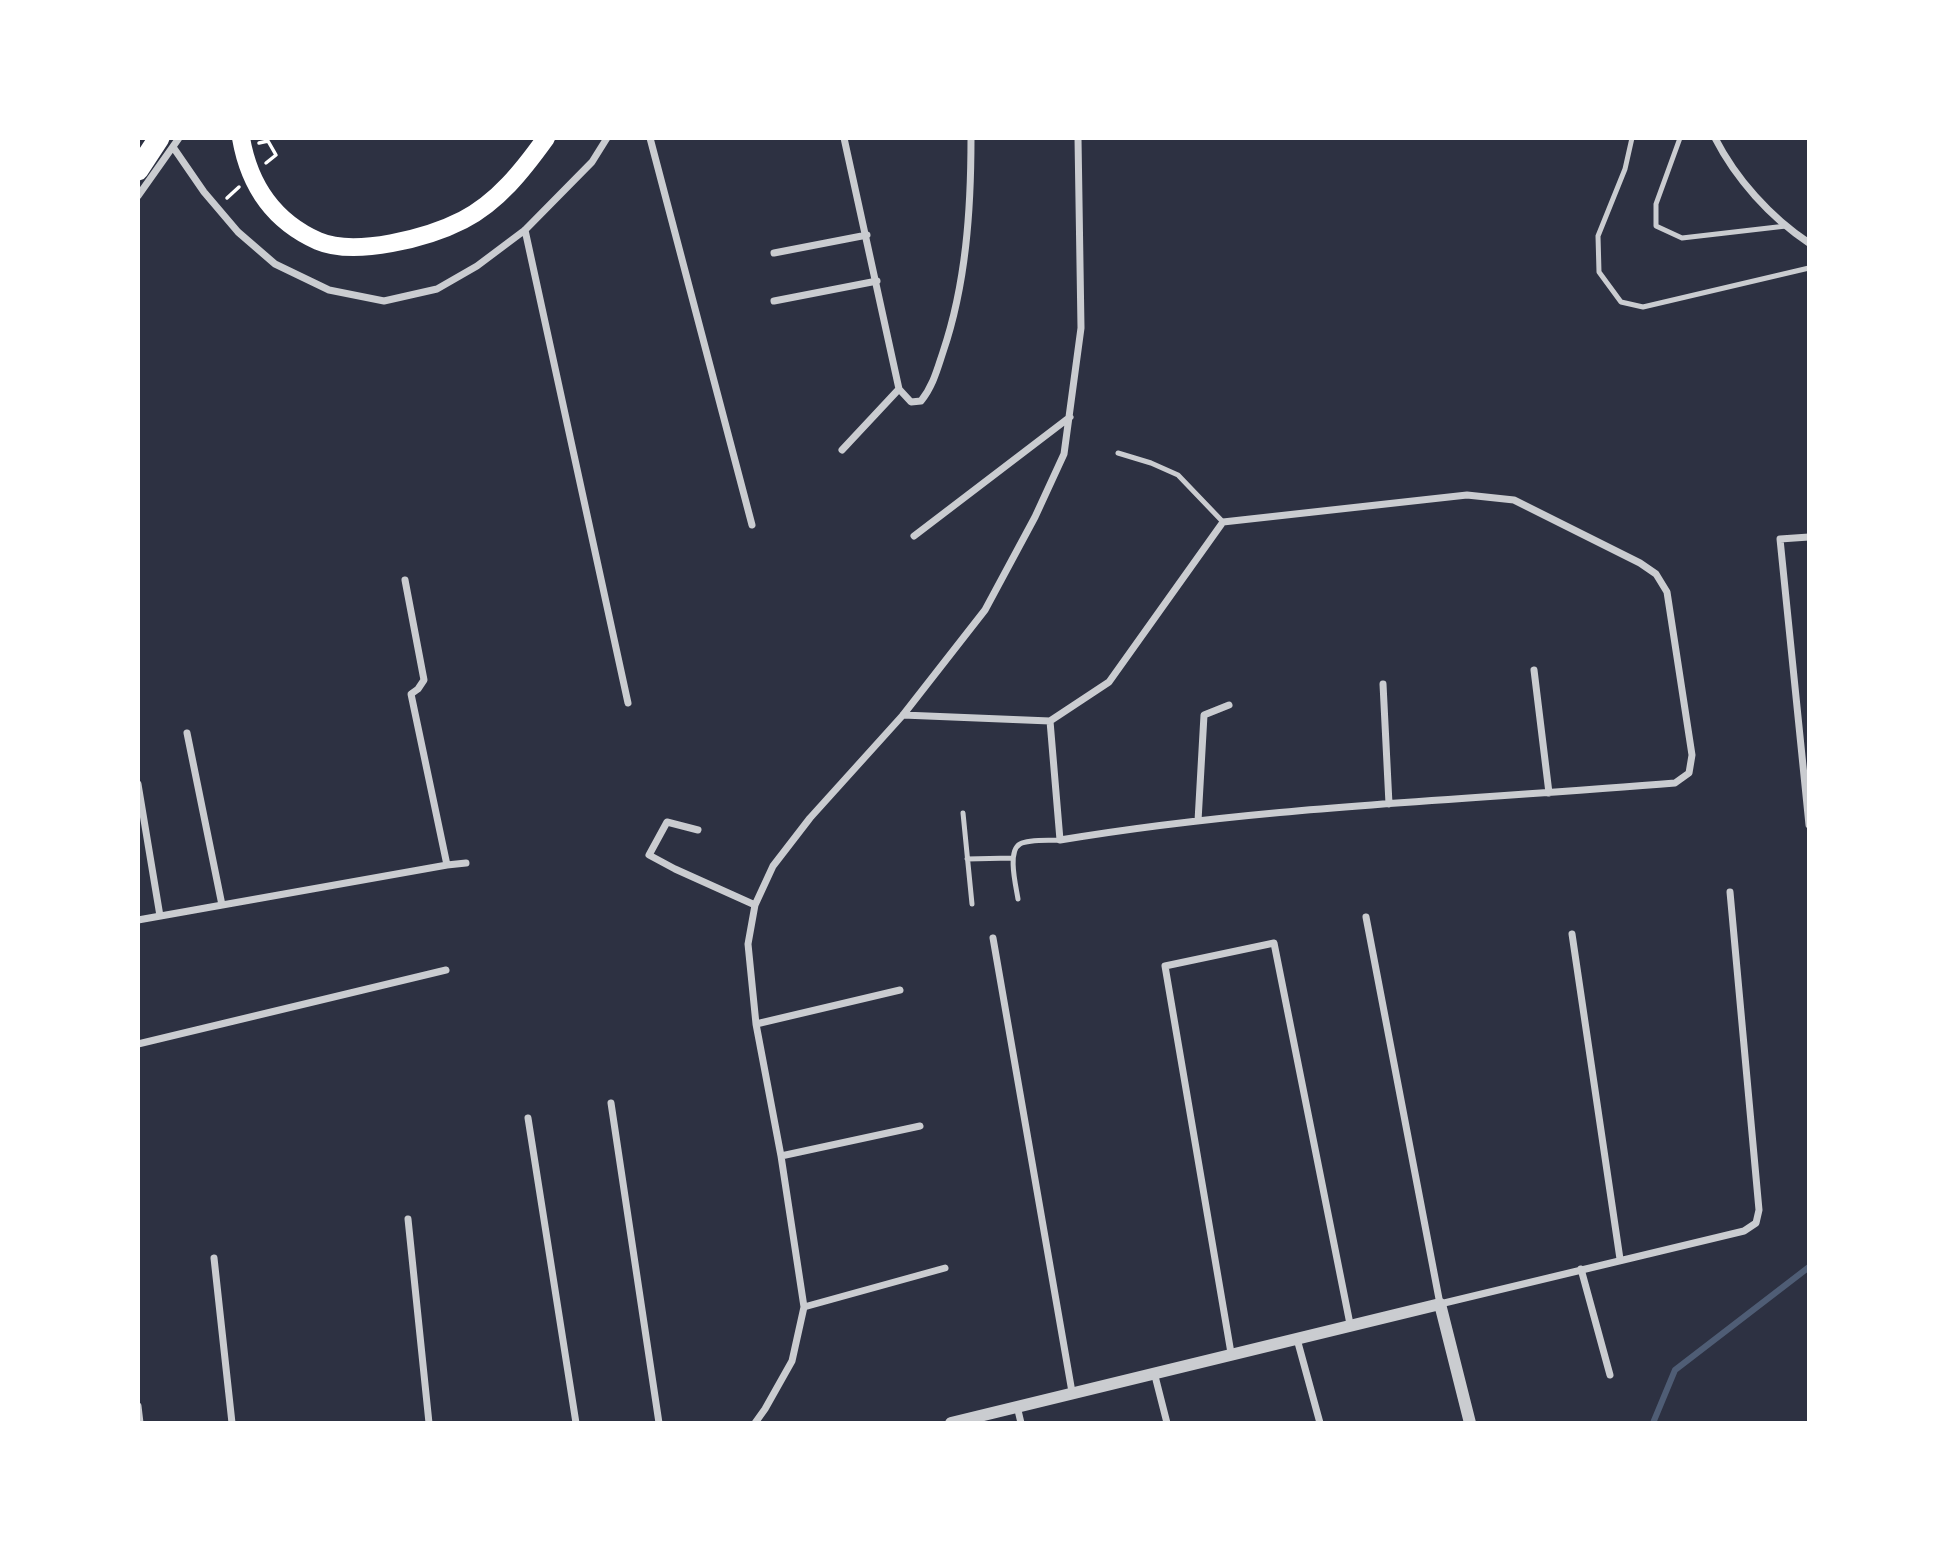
<!DOCTYPE html>
<style>
body{margin:0}
#map{position:relative;width:1947px;height:1561px;overflow:hidden;background:#2d3142;font-family:Manrope,sans-serif}
canvas{display:block}
.frame{position:absolute;inset:0;border:140px solid #fff;pointer-events:none}
</style>
<div id="map">
<canvas width="1947" height="1561"></canvas>
<div class="frame"></div>
</div>
<script>
const g = document.querySelector('canvas').getContext('2d');
g.lineJoin = 'round';
function strokePath(path, color, width, dash) {
  g.strokeStyle = color;
  g.lineWidth = width;
  g.lineCap = dash ? 'butt' : 'round';
  g.setLineDash(dash || []);
  g.stroke(path);
}
const stream = new Path2D(`
 M1653,1423L1675,1370L1809,1267`);
const path = new Path2D(`
 M259,143L268,141L276,155L266,163
 M227,198L239,187`);
const service = new Path2D(`
 M1632,138L1625,169L1598,236L1599,272L1621,302L1643,307L1809,268
 M1680,138L1656,204V226L1682,238L1786,226
 M1118,453L1151,463L1178,475L1223,522
 M963,813L972,904
 M967,859L1012,858
 M1018,899C1016,886 1007,851 1020,844C1030,839 1049,841 1060,840`);
const minor = new Path2D(`
 M650,138L752,525
 M844,138L899,389L911,402L921,401C933,386 937,370 943,352C966,284 971,210 971,138
 M1715,138C1736,179 1770,217 1809,243
 M173,147L204,192L238,232L275,264L329,290L384,301L437,289L477,266L525,230L592,162L607,138
 M138,196L179,138
 M525,230L628,703
 M774,253L867,235
 M774,301L877,281
 M842,450L899,389
 M1467,495L1514,500L1640,563L1656,574L1667,592L1692,755L1689,773L1675,783C1470,800 1263,806 1060,840L1050,721L1109,682L1223,522Z
 M914,536L1070,417
 M1809,537L1780,539L1809,825
 M405,580L424,680L418,689L411,694L447,865
 M1534,670L1549,793
 M1383,684L1389,804
 M903,715L1050,721
 M187,733L222,905
 M138,784L160,916
 M1198,821L1204,715L1229,705
 M698,830L667,822L649,855L675,869L755,905
 M1366,917L1440,1304L1744,1231L1756,1223L1759,1210L1730,892
 M138,920L447,865L466,863
 M1572,934L1620,1259
 M993,938L1072,1392
 M756,1024L900,990
 M138,1044L446,970
 M611,1103L659,1423
 M528,1118L576,1423
 M781,1156L920,1126
 M408,1219L429,1423
 M214,1258L232,1423
 M1581,1269L1610,1375
 M804,1307L945,1268
 M1297,1339L1320,1423
 M1231,1353L1165,966L1274,943L1350,1324
 M1154,1372L1167,1423
 M138,1406L140,1423
 M1017,1406L1021,1423
 M755,1423L765,1409L792,1361L804,1307L781,1156L756,1024L748,944L755,905L773,866L810,818L903,715L985,610L1035,517L1064,454L1081,328L1078,138`);
const tertiary = new Path2D(`
 M951,1423L1440,1304L1470,1423`);
const primary = new Path2D(`
 M241,138C249,184 273,221 318,241C355,257 428,238 463,220C498,202 523,170 546,138`);
const motorway = new Path2D(`
 M138,170L159,138`);
strokePath(stream, '#4f5d75', 6);
strokePath(path, '#fff', 3.5);
strokePath(service, '#caccd0', 5);
strokePath(minor, '#caccd0', 7);
strokePath(tertiary, '#caccd0', 12);
strokePath(primary, '#fff', 18);
strokePath(motorway, '#fff', 21);
</script>
